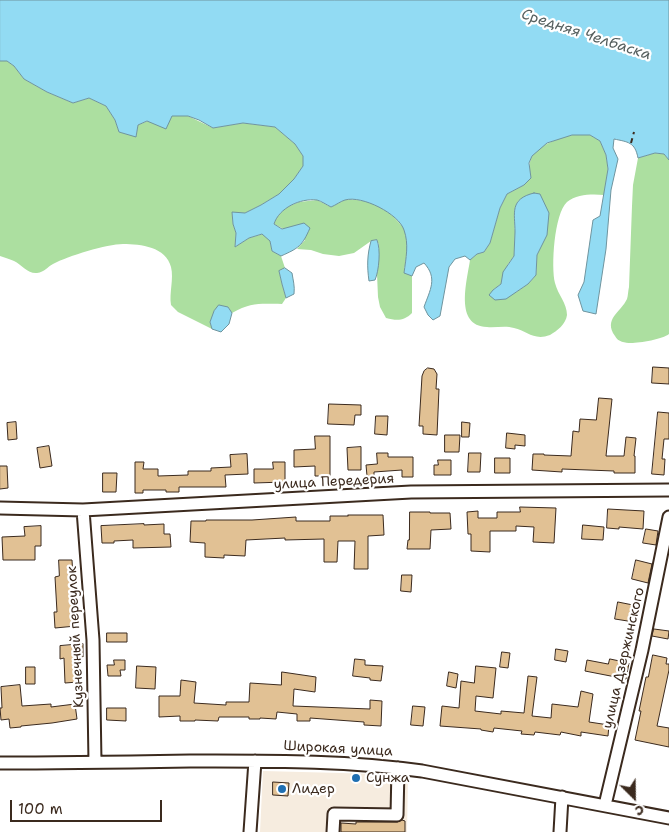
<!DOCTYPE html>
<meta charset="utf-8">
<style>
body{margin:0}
#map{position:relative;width:669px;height:832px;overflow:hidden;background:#fff;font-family:"Shantell Sans",sans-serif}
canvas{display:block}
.north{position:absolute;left:609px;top:772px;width:50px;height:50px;-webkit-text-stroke:4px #fff;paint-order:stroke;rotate:157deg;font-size:14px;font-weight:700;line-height:20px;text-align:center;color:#3b2a1e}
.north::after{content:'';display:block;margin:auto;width:18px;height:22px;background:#3b2a1e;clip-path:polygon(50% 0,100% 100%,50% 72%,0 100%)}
.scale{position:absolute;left:10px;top:800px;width:152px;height:22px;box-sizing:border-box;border:2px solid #3b2a1e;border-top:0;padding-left:6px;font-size:15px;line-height:18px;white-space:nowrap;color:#3b2a1e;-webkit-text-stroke:4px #fff;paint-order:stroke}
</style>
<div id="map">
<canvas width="669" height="832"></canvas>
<div class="north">С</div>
<div class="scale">100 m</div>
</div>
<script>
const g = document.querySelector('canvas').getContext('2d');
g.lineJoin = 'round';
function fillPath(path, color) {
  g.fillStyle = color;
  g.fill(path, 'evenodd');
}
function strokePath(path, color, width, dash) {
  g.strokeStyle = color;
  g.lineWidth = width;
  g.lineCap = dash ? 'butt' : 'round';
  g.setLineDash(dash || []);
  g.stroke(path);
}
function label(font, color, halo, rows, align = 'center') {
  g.font = font + ' "Shantell Sans",sans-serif';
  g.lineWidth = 4.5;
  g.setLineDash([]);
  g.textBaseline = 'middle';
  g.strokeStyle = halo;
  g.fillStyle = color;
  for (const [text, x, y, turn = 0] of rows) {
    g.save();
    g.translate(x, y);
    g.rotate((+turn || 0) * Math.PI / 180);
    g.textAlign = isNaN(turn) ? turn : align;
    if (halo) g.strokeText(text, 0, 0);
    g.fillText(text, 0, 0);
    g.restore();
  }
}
const built = new Path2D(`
 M263,771L379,774L408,778L407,832H260Z`);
const green = new Path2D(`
 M0,61H7L14,66L24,79L47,92L73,103L89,98L106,106L115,120L119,132L136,136L138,125L148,121L172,116H188L213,128L243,123L275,127L295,144L303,156V166L294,179L279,194L261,205L245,213H232L233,224L236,233L235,247L249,238L263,234L270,241L272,251L281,256L285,268L279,271L282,284L286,298L282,304C260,304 252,302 232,313L228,307L210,322L212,329L178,312L171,305C169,293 174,279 171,267C166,247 141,244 123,244C107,244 68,256 53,264C47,267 45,272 37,273C28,274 22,265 14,261C10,259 5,258 0,256Z
 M572,135H590L600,141L606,155L608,169L604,195C592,194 577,194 567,202C554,214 551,267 555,283C558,295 567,303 567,315C566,324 557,331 550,335C534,341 527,331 514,328C505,325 496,328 487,327C454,326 467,281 470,260L477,254L484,252L490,243L500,208L507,194L524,185L531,178C530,173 529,167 530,162C534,145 558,139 572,135ZM518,201L541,246L537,255L536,275L528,284L515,293L493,290L501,284L508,264L514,256C514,248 515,241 515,232C515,219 512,213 518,201Z
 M655,153L664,154L669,160V334C663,339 640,343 631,343C625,343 618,342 615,336C603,319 621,312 627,299C628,296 628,291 629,287L632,206L633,185L638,158Z
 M346,199L368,201L389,212L404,228L408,245L404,272L412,276V313C404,321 397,321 386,318L380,307L378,297L377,274L379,245L377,240L371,241L354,253L339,256L323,254L311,250L297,249L305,240L274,224L276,218L285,208L299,202L317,200L331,207Z`);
const water = new Path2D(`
 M0,0H669V160L664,154L655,153L638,158C635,142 628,142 614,139L613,148L618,159L611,190L606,249L596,314L583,311L578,295L584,282L593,220L600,216L608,169L606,155L600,141L590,135H572L547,143L532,156L529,163L531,178L524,185L507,194L500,208L490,243L484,252L477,254L470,260L465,256L455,259L449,267L440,316L433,320L428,315L424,307C430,290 438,278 424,263L416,267L412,276L404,273C406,258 409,244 404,230C399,214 362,195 345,200C341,201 336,205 331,207C327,205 321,201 317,200C300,198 279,208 274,224L282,229L304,223L310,228C302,246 299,248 281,256L272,251L270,241L262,234L249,238L235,247L236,233L233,224L232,212L245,213L261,205L279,194L294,179L303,166V156L295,144L275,127L243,123L213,128L199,120L188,116H172L166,129L147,121L138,125L136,137L119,132L115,120L106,106L89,98L73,103L47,92L24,79L14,66L7,61H0Z
 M534,193L540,194L549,213L547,235L537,255L536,275L528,284L506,299L495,300L489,295L493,290L501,284L503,272L514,256C514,248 515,240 515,232C515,213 509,199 534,193Z
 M377,240C381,249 379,271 375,280L369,281C367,267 367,255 371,241Z
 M285,268L292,273C293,280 295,286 294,294L286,298L282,284L279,271Z
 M219,305L228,307L232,313L229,324L221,332L212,329L210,322L214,311Z`);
const building = new Path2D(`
 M653,367L669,368V384L652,383Z
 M428,368L434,369L437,374L436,389H439L437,435L423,434V426H419L422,376L424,371Z
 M599,398L612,399L606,456H624L626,437L636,438L634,456H635V473H614V471L562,469V472L532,470L533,454H544V455L571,456L573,431L579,432L580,419L596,420Z
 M329,404L361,405V415H355L354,425L328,424Z
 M658,412L669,413V439H664L662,459H665L664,475L652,474Z
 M376,416H388L387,435L375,434Z
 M16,422L17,439L8,440L7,423Z
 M462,422L470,423L469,437H462Z
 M507,433L525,435V446L515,445V449L506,448Z
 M445,435H460L459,452H445Z
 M315,436H330V476H315V466L294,467V450L315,449Z
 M49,446L52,466L40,468L37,448Z
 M361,447V470H348L347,448Z
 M377,453H388V457H413V477H402V470L374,472V476H367L366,465L377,464Z
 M469,453H481L480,472H468Z
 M247,454L248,474L225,475L226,487H179V492H166V490H143V493H135V462H144L143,469H158V476L188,475V471H211V468L231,467L230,455Z
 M495,458H510V473H495Z
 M438,460H451V475H434V465H438Z
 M273,462H285V482L254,483V469H273Z
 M0,466H7L8,488L0,489Z
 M103,473H117L116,492H103Z
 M520,507L556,508L554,543L533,542L534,527L516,526V531H490V552L471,551V534H468L467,512L478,511V518H497V512H520Z
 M608,509L644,511L643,529L619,527V529L607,528Z
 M410,512H430V513H450L451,529L431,530L430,549H407L408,540H409Z
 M348,515H383L384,535L368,536V569H354L355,541H338L337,562H324V539L285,540V538L246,540L245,556L224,555V558L205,557V543L190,542L191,521H206V520H252L296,517V521H330V516H348Z
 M144,524V525L164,524V534H170L171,547L133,548V540L114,541V543H102L101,526Z
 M583,525L604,527L603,540L582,539Z
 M41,526V546H35V560H3L2,537L25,536L24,527Z
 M646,529L658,531L656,545L643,543Z
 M59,560H72L76,626L55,628L54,612H57L55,577L59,576Z
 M636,560L652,564L648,583L632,579Z
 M402,575H412L411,592L401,591Z
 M618,602L633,605V608H637L634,622L615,619Z
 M654,629L669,631L668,639L652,636Z
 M107,633H127V642H107Z
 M83,644V657L77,658L78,682L65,683L64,658L60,659V646Z
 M556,649L568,651L566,662L555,660Z
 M502,652L510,653L508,668L500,667Z
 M653,655L667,658L666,664H669V670L657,726L669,728V747L635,740L641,711H639L646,677H648Z
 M355,659L365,660V665L383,666L381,681L370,680V678L353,676Z
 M610,659L629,663L626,679L585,671L587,660L608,664Z
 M114,660H125V670H120L121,676H108L107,665H114Z
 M137,666L156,667L155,689L136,688Z
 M476,666L496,668L493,698L476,696L475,711L501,714V711L524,713L528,676L537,677L532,716L551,718L552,704L578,707L581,691L593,694L589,722L609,725L608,736L581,732V736L561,732L560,735L535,732L534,735L521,734L522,731L494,728L493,732L481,730V729L440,726L442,706L459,708L461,681L474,683Z
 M26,667H35V684H26Z
 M282,672L316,677L315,692L294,689L293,706L370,709V700L382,701L381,726L364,725V722L310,718V721H297V714L277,712L276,719L260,718V719H249V717H219L218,721L195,720V721H180V716L159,717V696H180L181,680L196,682L194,703L226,705V702H249L250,683L281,685Z
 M449,672L458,674L456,688L447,686Z
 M20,685L22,706L51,704V707L75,704L77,719L52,723L21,726V727L10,728L9,719L1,720L0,708H2L1,687Z
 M413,706L425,707L423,726L411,725Z
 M107,708H126V721L107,720Z
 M273,782L289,783L288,796L273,795Z
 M402,820L405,821V832H341V823L356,824V822H397Z`);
const path = new Path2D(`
 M631,143L634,132`);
const minor = new Path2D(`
 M0,508L83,510L411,492L669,490
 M83,510L93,640L95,762
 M0,763C63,763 127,762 190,761C267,761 345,760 422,771L669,818
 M605,805L642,650L669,517
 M250,832L255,761
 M333,832L334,814L397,815L398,768
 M560,832L562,797`);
const markers = [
 [356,778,5,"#1f6fb2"],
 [282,789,5,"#1f6fb2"]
];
const streetNames = [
 ["улица Передерия",334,482,-3],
 ["Кузнечный переулок",76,637,-93],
 ["улица Дзержинского",624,658,-77],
 ["Широкая улица",338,749,3]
];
const poiNames = [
 ["Сунжа",366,778],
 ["Лидер",292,789]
];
const waterNames = [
 ["Средняя Челбаска",586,35,18]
];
fillPath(built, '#f6ecdf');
fillPath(green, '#acdfa0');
fillPath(water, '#92dbf3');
strokePath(water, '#6f949e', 1);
fillPath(building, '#e1c194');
strokePath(building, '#3b2a1e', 1);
strokePath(minor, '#3b2a1e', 15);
strokePath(path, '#3b2a1e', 2, [5, 4]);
strokePath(minor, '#fff', 11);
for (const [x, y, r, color] of markers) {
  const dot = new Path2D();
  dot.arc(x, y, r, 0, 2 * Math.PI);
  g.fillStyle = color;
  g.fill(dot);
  strokePath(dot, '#fff', 2);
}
label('14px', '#3b2a1e', '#fff', streetNames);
label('14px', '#3b2a1e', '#fff', poiNames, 'left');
label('italic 15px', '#555f5e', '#fff', waterNames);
</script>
